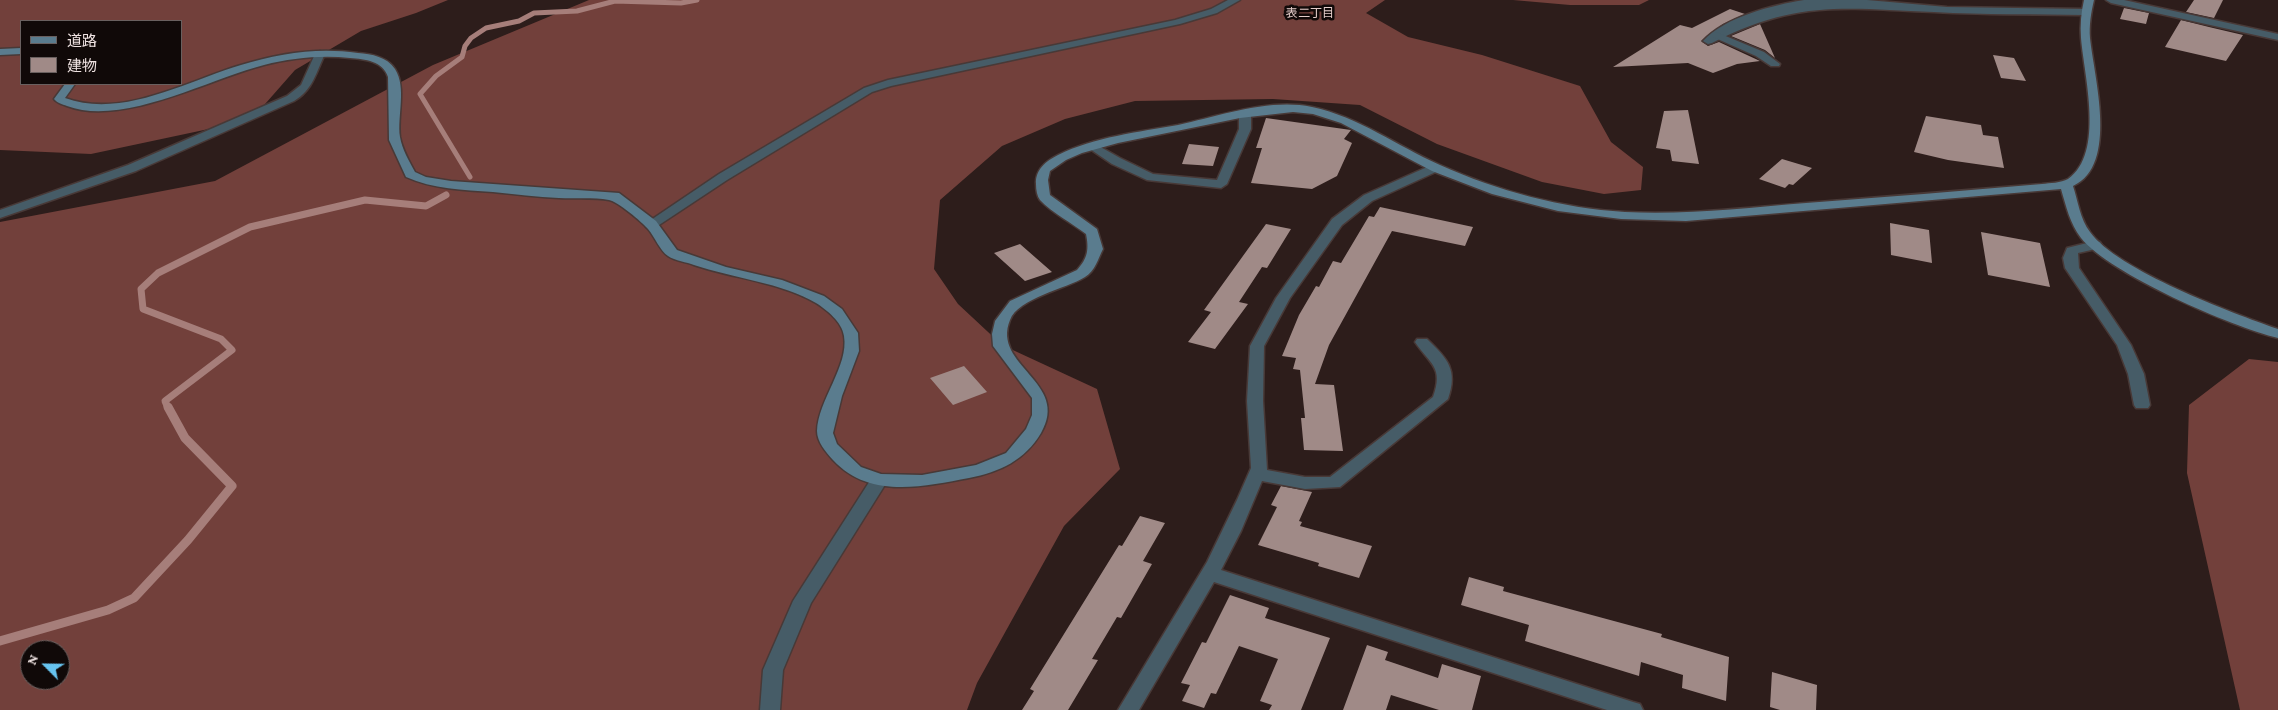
<!DOCTYPE html>
<meta charset="utf-8">
<style>
body{margin:0}
#map{position:relative;width:2278px;height:710px;overflow:hidden;background:#2d1d1b;font-family:"Crimson Pro","Noto Sans JP",serif}
canvas{display:block}
.legend{position:absolute;left:20px;top:20px;width:162px;height:65px;box-sizing:border-box;background:#100908;border:1px solid #69605f;margin:0;padding:6px 9px;list-style:none;font-size:15px;color:#efe3e2}
.legend li{display:flex;align-items:center;gap:10px;height:25px}
.legend b{width:25px;border:1px solid #69605f}
.north{position:absolute;left:20px;top:640px;width:50px;height:50px;box-sizing:border-box;background:#100908;border:1px solid #69605f;border-radius:50%;rotate:293deg;font-size:14px;font-weight:700;line-height:20px;text-align:center;color:#efe3e2}
.north::after{content:'';display:block;margin:auto;width:18px;height:22px;background:#67c4f0;clip-path:polygon(50% 0,100% 100%,50% 72%,0 100%)}
</style>
<div id="map">
<canvas width="2278" height="710"></canvas>
<ul class="legend">
<li><b style="height:6px;background:#5a7c8e"></b>道路</li>
<li><b style="height:14px;background:#a08a87"></b>建物</li>
</ul>
<div class="north">N</div>
</div>
<script>
const g = document.querySelector('canvas').getContext('2d');
g.lineJoin = 'round';
function fillPath(path, color) {
  g.fillStyle = color;
  g.fill(path, 'evenodd');
}
function strokePath(path, color, width, dash) {
  g.strokeStyle = color;
  g.lineWidth = width;
  g.lineCap = dash ? 'butt' : 'round';
  g.setLineDash(dash || []);
  g.stroke(path);
}
function label(font, color, halo, rows, align = 'center') {
  g.font = font + ' "Crimson Pro","Noto Sans JP",serif';
  g.lineWidth = 5;
  g.setLineDash([]);
  g.textBaseline = 'middle';
  g.strokeStyle = halo;
  g.fillStyle = color;
  for (const [text, x, y, turn = 0] of rows) {
    g.save();
    g.translate(x, y);
    g.rotate((+turn || 0) * Math.PI / 180);
    g.textAlign = isNaN(turn) ? turn : align;
    if (halo) g.strokeText(text, 0, 0);
    g.fillText(text, 0, 0);
    g.restore();
  }
}
const forest = new Path2D(`
 M0,0H448L416,13L361,31L295,70L251,120L91,154L0,150ZM21,21H181V84H21Z
 M589,0H1385L1366,13L1408,37L1482,55L1580,86L1611,142L1643,167L1641,190L1604,194L1542,182L1437,144L1360,105L1273,99L1135,101L1065,119L1002,146L940,200L934,269L958,304L1002,345L1097,389L1120,469L1064,526L977,683L967,710H0V222L215,181L433,65ZM30,650H60V680H30Z
 M1513,0H1649L1639,5H1570Z
 M2249,359L2278,362V710H2240L2187,473L2189,405Z`);
const streamFar2 = new Path2D(`
 M470,177L420,94L436,76L462,57L465,46L471,38L486,28L519,21L534,13L577,11L615,1L681,3L697,0`);
const streamFar1 = new Path2D(`
 M168,408L165,401L232,350L221,339L143,309L141,289L158,273L250,227L365,200L426,206L446,195`);
const stream = new Path2D(`
 M0,641L108,610L134,598L188,540L232,486L185,438L168,407`);
const building = new Path2D(`
 M2194,0H2223L2214,18L2186,12Z
 M2124,8L2149,13L2146,24L2120,19Z
 M1730,9L1745,14L1723,24L1701,41L1708,46L1719,42L1760,61L1737,64L1713,73L1688,63L1613,67L1680,25L1692,28Z
 M2181,20L2209,27L2243,35L2226,61L2165,47Z
 M1760,24L1775,58L1765,50L1731,36Z
 M1993,55L2014,58L2026,81L2001,78Z
 M1688,110L1699,164L1672,161L1670,150L1656,148L1664,111Z
 M1926,116L1981,125L1983,135L1998,137L2004,168L1948,160L1914,152Z
 M1266,118L1351,130L1344,139L1352,143L1337,176L1312,189L1251,183L1262,148H1256Z
 M1189,144L1219,147L1213,166L1182,164Z
 M1782,159L1812,168L1793,185L1789,184L1785,188L1759,179Z
 M1380,207L1473,227L1465,246L1392,231L1329,345L1315,384L1334,385L1343,451L1304,450L1301,418H1305L1300,370L1293,369L1296,358L1282,356L1299,315L1316,286L1319,287L1333,261L1341,263L1369,216L1374,217Z
 M1890,223L1929,230L1932,263L1891,255Z
 M1266,224L1291,229L1267,268L1262,267L1239,302L1248,304L1215,349L1188,342L1211,312L1204,310Z
 M1981,232L2040,243L2050,287L1988,275Z
 M1020,244L1052,272L1025,281L994,253Z
 M964,366L987,392L953,405L930,378Z
 M1281,486L1312,492L1299,521L1302,522L1300,526L1372,546L1359,578L1318,566L1319,563L1258,545L1277,507L1271,505Z
 M1140,516L1165,523L1143,561L1152,564L1121,618L1117,617L1092,659L1098,660L1068,710H1022L1034,691L1030,689L1119,545L1122,546Z
 M1469,577L1504,587L1503,591L1662,634L1661,637L1729,657L1726,701L1682,688L1683,675L1641,662L1639,676L1525,641L1529,625L1461,605Z
 M1230,595L1269,608L1265,618L1330,638L1301,710H1269L1272,705L1260,701L1278,659L1239,646L1216,694L1211,693L1204,708L1182,701L1190,685L1181,683L1202,642L1206,643Z
 M1367,645L1388,652L1385,660L1438,678L1442,664L1481,676L1472,710H1439L1391,695L1386,710H1343Z
 M1772,672L1817,685L1816,710H1780L1770,707Z`);
const lane = new Path2D(`
 M1804,0H1867L1947,7L2086,9L2091,12L2086,15C2035,14 1985,15 1934,12C1843,8 1795,0 1712,43L1708,44L1703,41C1725,17 1773,5 1804,0Z
 M320,51L325,54C316,72 313,90 294,101L136,171L0,218V210L128,165L287,96L301,85L315,54Z
 M2095,241L2100,242L2102,245L2100,248L2078,253L2079,268L2131,345L2144,374L2150,405L2148,408H2136L2134,405L2128,374L2117,345L2065,268L2063,258L2067,248Z`);
const street = new Path2D(`
 M1228,0H1240L1217,13L1180,24L891,86L872,92L727,180L656,227H646L645,224L719,174L864,88L888,80L1175,20L1211,9Z
 M2106,0H2124L2278,34V40L2111,3Z
 M1716,32L1764,52L1780,64L1779,66H1771L1756,56L1713,37V33Z
 M1245,111L1251,114V129L1227,184L1221,188L1147,180L1112,164L1087,147L1089,145H1097L1120,158L1153,174L1217,180L1239,129V114Z
 M1434,164L1438,165L1440,168L1438,171L1372,201L1342,225L1290,298L1264,346L1263,401L1267,470L1305,477H1330L1433,397C1444,367 1430,364 1415,342L1417,339H1427C1448,359 1458,370 1448,399L1340,487L1305,489L1262,481L1241,531L1221,570L1633,702L1640,704L1643,710H1607L1214,582L1139,710H1118L1207,562L1237,500L1251,468L1247,401L1250,346L1276,298L1332,219L1364,195Z
 M879,474L885,476L888,480L811,603L783,670L780,710H760L763,670L793,601L873,476Z`);
const secondary = new Path2D(`
 M2084,0H2094C2091,13 2089,25 2090,38C2094,77 2119,165 2073,186C2078,201 2080,219 2090,232C2117,270 2232,313 2278,329V338C2232,327 2110,274 2081,238C2070,224 2066,206 2061,189L1686,221L1621,219L1558,211L1492,194L1432,171L1341,123L1313,114L1293,112L1240,118L1118,143L1082,153L1066,160L1050,171L1048,180L1050,195L1097,229L1103,249C1098,259 1095,271 1085,277C1066,289 1018,298 1010,320C991,366 1071,382 1041,433C1025,460 1000,472 969,478C922,487 869,499 833,460C826,452 817,442 817,431C818,400 849,366 844,336C842,322 827,310 816,303C783,283 732,278 694,265C687,262 675,261 668,256C660,251 655,237 648,229C642,222 617,201 609,200C593,197 575,199 559,198C537,197 515,194 493,192C463,190 433,189 406,177L389,140L388,77C383,61 365,59 350,58C321,55 292,58 264,65C209,79 122,127 67,106C62,104 57,103 54,99L65,84H75L65,98C122,119 187,81 241,65C279,53 319,47 358,53C372,54 387,57 395,69C407,88 397,116 400,137C402,149 409,161 415,172L426,177L451,181L619,193L656,221L677,250L726,267L782,280L824,296L842,309L858,333L859,351L842,396L833,433L837,444L861,467L881,474L922,475L976,465L1006,453L1026,429L1032,415V398L993,346L992,334L995,321L1010,301L1077,270C1088,258 1089,249 1086,234C1072,223 1052,213 1040,200C1037,196 1036,190 1036,184C1035,170 1046,161 1058,155C1094,137 1139,132 1178,125C1220,116 1269,98 1312,107C1359,117 1397,146 1440,165C1498,191 1561,208 1625,212C1686,215 1745,208 1806,203C1884,197 1963,191 2042,184C2050,183 2061,183 2068,179C2105,153 2084,76 2081,38C2080,25 2081,13 2084,0Z
 M21,48V54L0,55V49Z`);
const farNeighbourhoodnames = [
 ["表二丁目",1310,13]
];
fillPath(forest, '#72403b');
strokePath(streamFar2, '#a67e7a', 5);
strokePath(streamFar1, '#a67e7a', 7);
strokePath(stream, '#a67e7a', 9);
fillPath(building, '#a08a87');
strokePath(lane, '#483937', 3);
strokePath(street, '#483937', 3);
strokePath(secondary, '#483937', 3);
fillPath(lane, '#465c67');
fillPath(street, '#465c67');
fillPath(secondary, '#5a7c8e');
label('12px', '#e3ccc9', '#100908', farNeighbourhoodnames);
</script>
